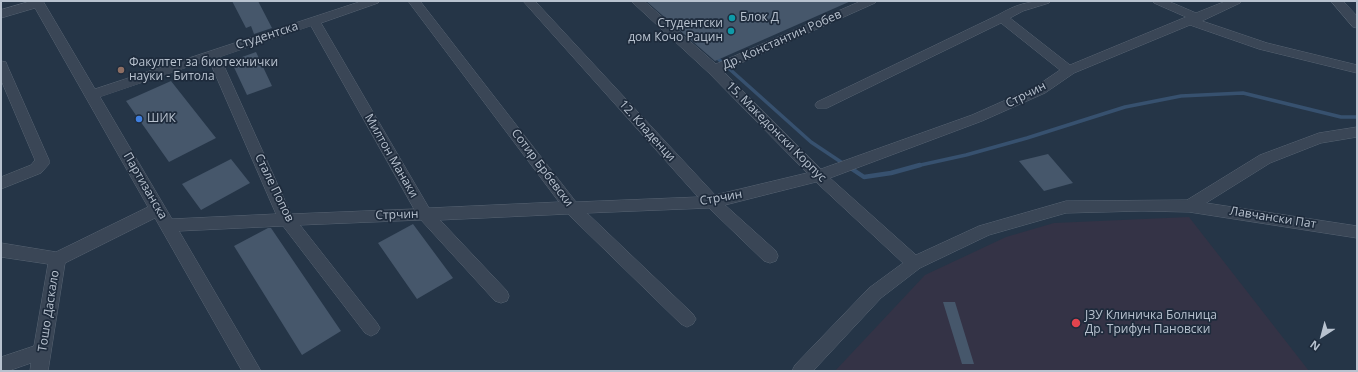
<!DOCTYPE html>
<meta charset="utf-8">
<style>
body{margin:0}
#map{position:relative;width:1358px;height:372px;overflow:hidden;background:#253547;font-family:"Open Sans",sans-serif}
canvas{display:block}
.frame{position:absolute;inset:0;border:2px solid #b8c2cf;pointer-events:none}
.north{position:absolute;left:1302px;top:316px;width:40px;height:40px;-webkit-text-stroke:3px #1e2b3c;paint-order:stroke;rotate:216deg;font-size:11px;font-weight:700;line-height:16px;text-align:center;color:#b8c2cf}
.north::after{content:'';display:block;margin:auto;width:14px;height:18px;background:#b8c2cf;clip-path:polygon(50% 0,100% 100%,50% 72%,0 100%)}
</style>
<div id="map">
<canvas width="1358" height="372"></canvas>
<div class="frame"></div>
<div class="north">N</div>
</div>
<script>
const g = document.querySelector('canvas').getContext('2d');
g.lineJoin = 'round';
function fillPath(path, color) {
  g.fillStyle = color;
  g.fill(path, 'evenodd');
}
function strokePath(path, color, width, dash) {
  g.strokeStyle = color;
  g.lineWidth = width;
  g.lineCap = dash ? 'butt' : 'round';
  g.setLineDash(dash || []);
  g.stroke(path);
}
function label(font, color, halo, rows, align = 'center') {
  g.font = font + ' "Open Sans",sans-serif';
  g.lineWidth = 3.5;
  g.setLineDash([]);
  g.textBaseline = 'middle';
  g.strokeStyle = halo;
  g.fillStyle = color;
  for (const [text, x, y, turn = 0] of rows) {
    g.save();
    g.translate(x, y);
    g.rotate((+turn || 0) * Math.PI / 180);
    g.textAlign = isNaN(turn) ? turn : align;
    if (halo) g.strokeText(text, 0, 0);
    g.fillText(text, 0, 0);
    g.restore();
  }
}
const medical = new Path2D(`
 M1189,217L1309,371H835L925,275L1006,237L1054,223Z`);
const streamFar1 = new Path2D(`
 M715,56L811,142L847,166
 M916,166L966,155L1027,138L1125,107L1181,96L1243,93L1341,117H1357`);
const stream = new Path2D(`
 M846,165L864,177L891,173L920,165`);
const building = new Path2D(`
 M232,1H258L272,28L254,34L251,26L246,28Z
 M646,1H851L715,61Z
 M256,52L272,86L247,95L231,61Z
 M171,81L216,138L169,162L126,101Z
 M1048,154L1073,183L1044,191L1019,161Z
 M231,159L250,183L201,210L182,184Z
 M413,224L453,278L417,299L378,243Z
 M268,228H271L341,331L302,355L234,246Z
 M943,302H955L974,364H962Z`);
const minor = new Path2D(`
 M31,1H43L95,89L362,1H380L378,3L321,23L429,208L559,202L408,1H420L576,202L698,197L523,1H535L715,195L807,173L709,73L631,1H644L716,64L861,1H877L875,3L723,71L821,169L972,115L1035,87L1060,70L1001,23L827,108H817L815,105L817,102L998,15C1017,4 1028,1 1051,1L1049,3L1023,11L1010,18L1070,65L1186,17L1154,3L1152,1H1168L1196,13L1226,1H1242L1240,3L1202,21L1267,43L1357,65V73L1259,49L1190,25L1074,73L1045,93L982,121L830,178L916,255L979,226L1066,201L1187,200L1260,155L1319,133L1357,127V137L1321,143L1270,163L1206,203L1357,226V238L1189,212L1142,211L1066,213L989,235L920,268L881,298L813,371H792L795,365L869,288L903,263L816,182L725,205L776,251L778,256L776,261L770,263L764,261L709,208L587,213L693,314L696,319L693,324L687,327L681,324L568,214L440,220L507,291L509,296L507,301L501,303L495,301L421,220L300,225L377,323L380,328L377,333L371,336L365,333L283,226L179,231L261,371H242L155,218L65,263L48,371H30L31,363L8,371H1V357L34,346L48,264L1,257V243L56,252L148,207L35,8L1,18V10ZM311,26L414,209L291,214L220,57ZM209,60L276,214L172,219L100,97Z
 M1331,1H1343L1357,16V28L1353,27Z
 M1,61L6,62L7,65L49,160V164L41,173L1,189V177L31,165L35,160L1,80Z`);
const markers = [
 [732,18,4,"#0f9aa8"],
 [731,31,4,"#0f9aa8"],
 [121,70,4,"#8d6e63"],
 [139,119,4,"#3f7fe0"],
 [1076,323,5,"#e0444e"]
];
const poiNames = [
 ["Блок Д",740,18],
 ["Студентски",723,24,"right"],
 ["дом Кочо Рацин",723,38,"right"],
 ["Факултет за биотехнички",129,63],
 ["науки - Битола",129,77],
 ["ШИК",147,119],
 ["ЈЗУ Клиничка Болница",1085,316],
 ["Др. Трифун Пановски",1085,330]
];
const streetNames = [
 ["Студентска",267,36,-18],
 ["Др. Константин Робев",782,40,-24],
 ["Стрчин",1026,95,-27],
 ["12. Кладенци",647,131,48],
 ["15. Македонски Корпус",776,132,45],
 ["Милтон Манаки",391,156,60],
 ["Сотир Брбевски",542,168,53],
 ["Партизанска",145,186,60],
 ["Стале Попов",274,188,64],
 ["Стрчин",721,198,-10],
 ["Стрчин",397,215,-2],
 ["Лавчански Пат",1273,218,9],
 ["Тошо Даскало",49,311,-81]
];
fillPath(medical, '#343346');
strokePath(streamFar1, '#37516f', 3.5);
strokePath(stream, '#37516f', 4.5);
fillPath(building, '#46576b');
strokePath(minor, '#586473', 1);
fillPath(minor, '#3a4656');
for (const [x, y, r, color] of markers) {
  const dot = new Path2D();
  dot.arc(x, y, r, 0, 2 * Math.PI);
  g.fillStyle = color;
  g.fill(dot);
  strokePath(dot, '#1e2b3c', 1.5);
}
label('12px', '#b8c2cf', '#1e2b3c', poiNames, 'left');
label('12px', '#b8c2cf', '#1e2b3c', streetNames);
</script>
